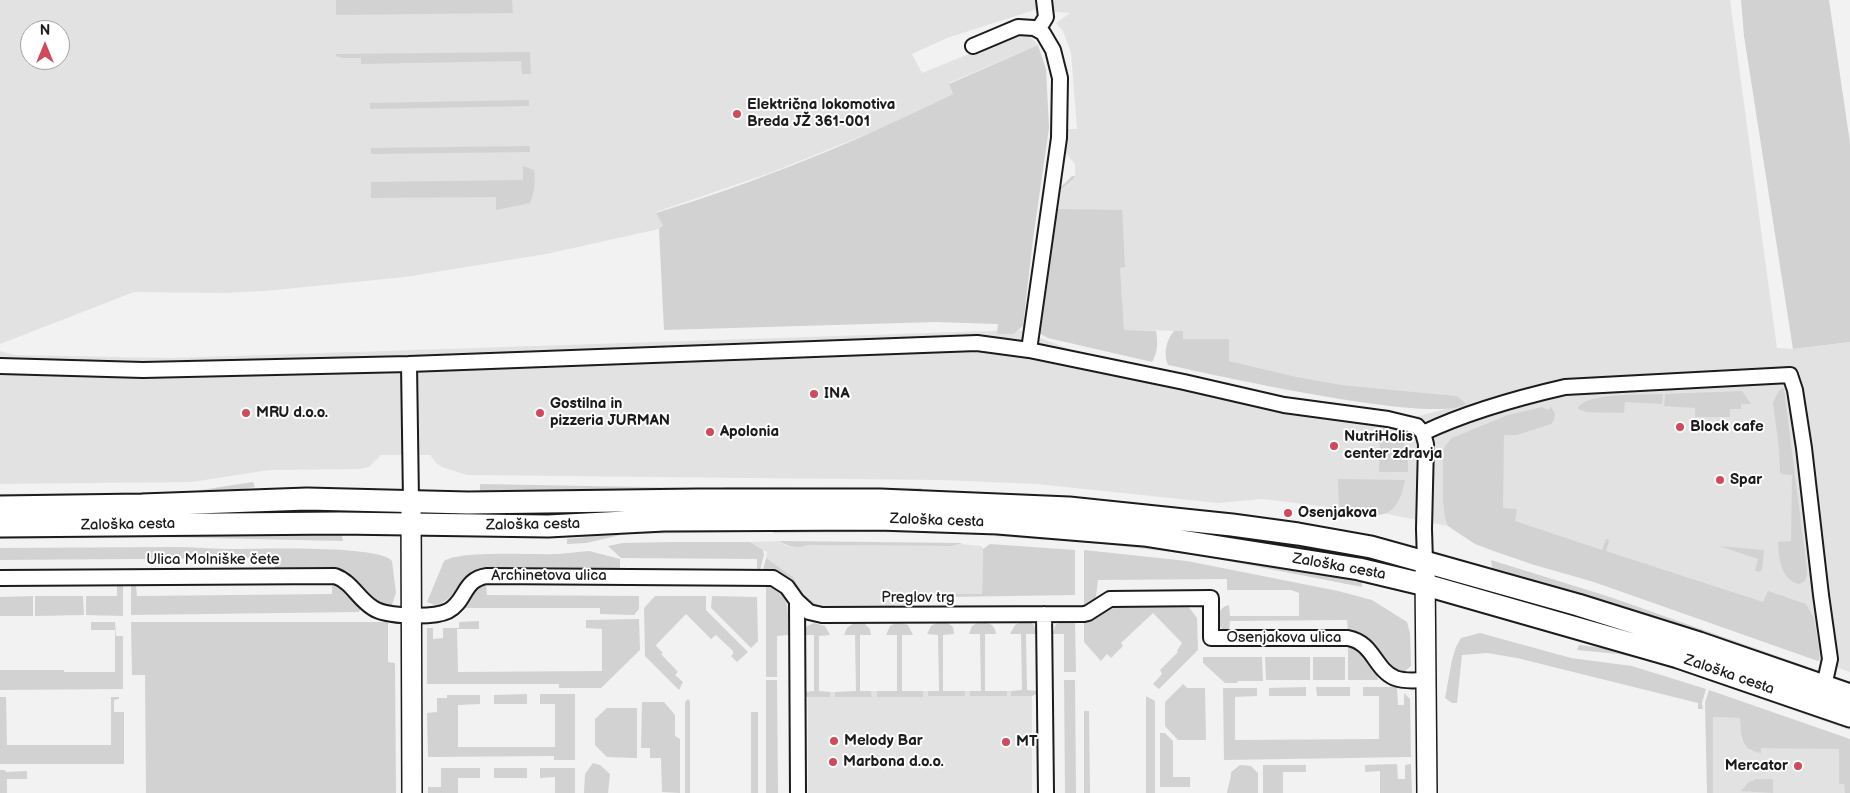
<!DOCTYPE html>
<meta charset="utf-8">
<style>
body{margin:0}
#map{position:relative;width:1850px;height:793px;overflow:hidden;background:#f2f2f2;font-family:"Balsamiq Sans",sans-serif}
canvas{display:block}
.north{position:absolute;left:20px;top:20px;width:50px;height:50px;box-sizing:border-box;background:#fff;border:1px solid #a4a4a4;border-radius:50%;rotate:0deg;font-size:14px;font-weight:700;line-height:20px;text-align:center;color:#1c1c1c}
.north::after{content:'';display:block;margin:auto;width:18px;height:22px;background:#d1495b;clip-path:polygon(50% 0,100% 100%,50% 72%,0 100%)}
</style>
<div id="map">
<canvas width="1850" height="793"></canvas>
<div class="north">N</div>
</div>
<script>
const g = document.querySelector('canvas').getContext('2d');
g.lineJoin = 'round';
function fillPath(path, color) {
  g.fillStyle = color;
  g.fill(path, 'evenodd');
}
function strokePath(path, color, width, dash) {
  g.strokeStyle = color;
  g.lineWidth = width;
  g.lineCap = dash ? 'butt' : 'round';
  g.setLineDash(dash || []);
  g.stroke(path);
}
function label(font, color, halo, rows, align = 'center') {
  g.font = font + ' "Balsamiq Sans",sans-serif';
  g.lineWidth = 4;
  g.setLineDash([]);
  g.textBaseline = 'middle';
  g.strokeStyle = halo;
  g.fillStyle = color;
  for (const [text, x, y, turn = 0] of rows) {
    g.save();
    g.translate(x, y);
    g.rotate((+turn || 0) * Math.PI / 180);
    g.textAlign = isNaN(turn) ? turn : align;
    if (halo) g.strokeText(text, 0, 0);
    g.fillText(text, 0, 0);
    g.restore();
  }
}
const built = new Path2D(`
 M0,0H1730L1777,348L1793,349L1850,342V672L1594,582L1498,553L1475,544L1448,526L1387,514L1262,499L1218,503L1037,484L942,480L467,475L442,467L437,464L430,455H381L369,467L360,469L269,470L192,482L0,484V351L14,355L171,358L1019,330L1165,385L1283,408L1403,420L1465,404L1457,396L1342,385L1297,377L1228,361L1229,340L1183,339V331L1124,330L1119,267H1124L1055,210L1058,192L1075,179V164L1066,153L1068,129H1077L1071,53L1063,31L1056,23L1070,13L1034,10L947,38L912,54L922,73L1021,33H1027L1038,45L949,83L953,94L894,123L770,173L656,212L663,225L659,229L546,254L405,277L265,291L222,293L134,292L0,344ZM30,30H60V60H30Z
 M780,541L786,546L795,547L809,545L952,546L961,544L981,546L983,549L982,594L906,596V605L819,606L804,595L793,577L766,558L767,552L750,542Z
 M871,691H877V697H923V691H928V696H965V691H970V696H1007V691H1011V696H1032V793H808V697H830V692H835V697H872Z
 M1712,717L1740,718L1741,739L1745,746L1751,751L1761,748H1839V784H1844L1845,793H1713Z`);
const green = new Path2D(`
 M336,0H512L513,13L336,15Z
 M1741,0H1829L1850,143V342L1793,349L1744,36Z
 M1038,45L1046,69L1049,128L1033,239L1023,326L1013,334H997L998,324L936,322L664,330L659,229L663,225L656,213C758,182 858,141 953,94L949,84Z
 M530,52L531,74H522L521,61L361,64V58H342L336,56V54Z
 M529,100V106L370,109V103Z
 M530,146V152L371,154V148Z
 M523,166L534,170C536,179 534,194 530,203L496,210V197L371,198V182L523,180Z
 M1072,176H1075L1074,179L1058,192L1055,209L1122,210L1125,267L1120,268L1124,330L1156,331C1158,342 1158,352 1152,362L1048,338L1039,333L1038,329L1056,192Z
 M1174,331H1183V339H1229V361L1297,377L1342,385L1457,396L1466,404C1435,425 1215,375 1168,365C1163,353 1166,341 1174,331Z
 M1782,388L1784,389L1807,569C1807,576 1807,582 1799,584C1780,579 1779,558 1778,542L1791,541L1792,475L1782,474L1780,472L1779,448L1773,403L1778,392Z
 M1742,391L1751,404H1741V409H1730V417H1695V408L1664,406L1665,394Z
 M1663,394L1662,404L1625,402L1624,413L1587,412L1578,409C1582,392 1647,395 1663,394Z
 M1542,407L1548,410L1551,407L1555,414L1554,420L1551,424L1517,435H1504L1503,508L1517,509L1515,521L1602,550L1606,539H1608L1609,541L1606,551L1763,602L1768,591L1806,604L1814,618L1820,657L1818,661L1594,582L1531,564L1475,544L1448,526L1445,518L1443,500V452L1445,446L1452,438L1508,415Z
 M1380,427C1405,433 1409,448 1408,472H1379Z
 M1338,479L1405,480C1397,524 1375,517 1339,511Z
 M253,482L255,487L221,493L0,498V494L188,492Z
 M480,484L698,488L692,490C621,492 551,490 480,491Z
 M723,487L922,488L920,492L725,490Z
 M733,527L744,532L625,534L586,543L567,544V539L595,536L618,530Z
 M778,527L967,532L969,534L875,532L773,533Z
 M1001,532L1102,539L1251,561L1362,582V587L1198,555L1102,544L995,536Z
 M160,533L342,535L343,541L160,537L0,539V534Z
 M780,541L963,543L952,546L809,545C797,548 789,548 780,541Z
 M672,542H750L763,550L764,555L760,570H757V559L621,558L608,546L623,543Z
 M990,544L1075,550V595L944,597V594H982L983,549Z
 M1719,546L1764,550L1762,570L1758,572L1755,570L1758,559Z
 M173,547C193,547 214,549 234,549C259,549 379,545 392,561L396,593L392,605C372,611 362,581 348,572C335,564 292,569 275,569L274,558L0,560V548Z
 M1084,550L1187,561L1338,591L1372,600L1407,622L1410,633L1411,666L1405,671C1387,674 1380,649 1369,639C1363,633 1356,631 1348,630L1347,620L1230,621L1229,632L1224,631L1218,624C1218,614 1219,607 1229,605L1230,616H1299V593L1291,590H1227V579L1098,580L1096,597L1089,605L1084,606Z
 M589,551L620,559V569L476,570C459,578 454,604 434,605L427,602L444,561C460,550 535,555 558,554C568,553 579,552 589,551Z
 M766,558L793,577L804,595L819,606L895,605V608H818C793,600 802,574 763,570Z
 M1491,560L1610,597L1814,669L1812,671L1609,602L1492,568Z
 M332,583L341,587L361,608L359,612L131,615V585H136L137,596L332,594Z
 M123,584V616L86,615V596H117V585Z
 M479,584H486L487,595L639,596V609L634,615L600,614V608H463V606Z
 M766,585C792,590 788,615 789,635L777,636V677H766Z
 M33,596V616H0V597Z
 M35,596H83L84,615L35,616Z
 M655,596H706V610L748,652L737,662L731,656L733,654V651L716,635L711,639L686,614L657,644L656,646L663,653L661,654L678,672L675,675L683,682L679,690L645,656L644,608Z
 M712,596L757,597L758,641L751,648L711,608Z
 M1123,606H1188L1197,618L1198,650L1159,689L1153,684L1162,674L1160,670L1178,652L1177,651L1182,643L1153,613L1121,643L1123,646L1111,658L1107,654L1101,661L1084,642V621C1090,621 1093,616 1098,613C1106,609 1114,607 1123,606Z
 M639,619L640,650L601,688H559V684H427V628H433V639L443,638V628H459V622L479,621V629H457L458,672L602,671V629L586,628V620Z
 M1066,621H1075L1076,672H1064V634H1052L1056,624Z
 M91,622H115L116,636H123V689L0,690V670H64V672H115V630H91Z
 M131,622H388V662L395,663L396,793H146L145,675H132Z
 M897,622L908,625L913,635H902V691H923V697H877V691H897V635H886L890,626Z
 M938,622L948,623L953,627L954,634L943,635V691H965V696H928V691H939L938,635L927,634L931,626Z
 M979,622C988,622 995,624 996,634H985V691H1007V696H970V691H981L980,634H969L972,626Z
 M1021,622H1030L1034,625L1037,634H1026L1027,690L1038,691V693L1032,696H1011V691L1022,690L1021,634H1010L1015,625Z
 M814,623L825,626L830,635L819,636V691L830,692V697H807L803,692L814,691V635H803L807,626Z
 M854,623L865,624L870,629L871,635H860V691H871L872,697H835V692L856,691L855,635H844L847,628Z
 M1480,633L1571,658L1632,666L1706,689L1702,703L1703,709H1698V703L1517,658L1487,653L1462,655L1457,703H1452L1445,698L1452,660L1456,647L1461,638Z
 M1579,645L1631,651L1850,725V730L1681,671L1642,659L1618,654L1577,650Z
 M1348,646C1350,646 1353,646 1355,647C1363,651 1378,672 1378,680H1348Z
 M1203,657H1262L1263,681H1238L1237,683H1225L1203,663Z
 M1265,657H1310V680H1266Z
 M1313,657H1345V680H1313Z
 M766,680H777L778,793H766Z
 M1064,680H1075L1076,793H1065Z
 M1183,684L1187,688H1205L1206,740H1178L1165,726V702Z
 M1306,687V696H1269V688Z
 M1316,687H1350V696H1317Z
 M1363,687H1397L1398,705H1404V693L1410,699L1411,757L1224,760L1223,688H1257V696L1235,697V740L1379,739V696H1363Z
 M1709,690L1850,739V793H1845L1844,784H1839V749L1761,748V753C1739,750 1741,735 1740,718L1713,717V793H1707L1705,702Z
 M527,694V704H494V695Z
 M540,694H575V760H554V756L428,757L427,713L437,712V698H447V695H480V704L458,705V747H555V704H540Z
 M1146,696L1155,701V793H1146Z
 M0,697H6L7,745H111V697H119V699L114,700V712H124V764H0Z
 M688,699L690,701V793H685V702Z
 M642,702H664L675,715V736L680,739V793L662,792L661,758H650V748H641Z
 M607,708H637V758L607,757L595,745V719Z
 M1084,711H1089L1090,793H1084Z
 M751,712H758V793H751Z
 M1160,733H1165L1173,741V777H1190V787H1160Z
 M593,763L600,765L610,774L608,793H584L585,774Z
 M1397,764L1398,779H1405V765L1411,764L1412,793H1380V771L1365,772V765Z
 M1240,765L1251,766L1258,773V793H1227C1228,785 1231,780 1231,772Z
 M1263,765H1306V772H1283V793H1263Z
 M441,768H480V778H458V793H428V787H441Z
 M494,768H527V778H494Z
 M540,768H575V793H555V777L540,778Z
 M0,770H5L6,772L27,771V779H7V793H0Z
 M1757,779H1773V793L1741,791L1749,782Z`);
const street = new Path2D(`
 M1038,30L1046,17L1044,0
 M973,46L1018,27L1034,28L1043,33L1053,50L1060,78L1059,138L1029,350
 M0,366L143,370L409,364
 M1423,433C1467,412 1517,398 1565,387L1790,375L1795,390L1804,448L1821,595L1830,659L1824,686
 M411,501L409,364L977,343L1029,350L1184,382L1284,405L1388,419L1417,426L1423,433L1426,444L1424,529L1425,562
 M0,578L335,576C352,582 358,599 373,608C386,617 434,618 448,611C466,602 463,579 487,576L773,578L787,587L797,601L809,612L822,615L1084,614L1088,613L1110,599L1211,598V638H1348C1374,643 1374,669 1395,678C1405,682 1416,680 1426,680
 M797,601L798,793
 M1044,614L1046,793`);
const secondary = new Path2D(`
 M411,501L412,793
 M1425,572L1427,793`);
const primary = new Path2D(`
 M0,507L142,505L307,499L468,503L698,500H880L1069,508L1232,525L1298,534L1371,547L1425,562L1578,605L1699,643L1850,695
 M0,526L339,523L548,526L664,520L879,519L998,523L1144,535L1359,569L1426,585L1678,657L1850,716`);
const markers = [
 [737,114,5,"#d1495b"],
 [814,394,5,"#d1495b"],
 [246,413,5,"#d1495b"],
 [540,413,5,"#d1495b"],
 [1680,427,5,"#d1495b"],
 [710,432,5,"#d1495b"],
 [1334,446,5,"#d1495b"],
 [1720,480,5,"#d1495b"],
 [1288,513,5,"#d1495b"],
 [834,741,5,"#d1495b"],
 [1006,742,5,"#d1495b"],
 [833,762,5,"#d1495b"],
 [1798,766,5,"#d1495b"]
];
const poiNames = [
 ["Električna lokomotiva",747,105],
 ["Breda JŽ 361-001",747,122],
 ["INA",824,394],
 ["Gostilna in",550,404],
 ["pizzeria JURMAN",550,421],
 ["MRU d.o.o.",256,413],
 ["Block cafe",1690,427],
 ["Apolonia",720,432],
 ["NutriHolis",1344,437],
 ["center zdravja",1344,454],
 ["Spar",1730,480],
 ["Osenjakova",1298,513],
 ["Melody Bar",844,741],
 ["MT",1016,742],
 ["Marbona d.o.o.",843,762],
 ["Mercator",1788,766,"right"]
];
const streetNames = [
 ["Zaloška cesta",937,521,2],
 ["Zaloška cesta",128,525,-1],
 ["Zaloška cesta",533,525,-1],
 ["Ulica Molniške čete",213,560],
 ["Zaloška cesta",1339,567,10],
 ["Archinetova ulica",549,576],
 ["Preglov trg",918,598],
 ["Osenjakova ulica",1284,638],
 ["Zaloška cesta",1729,675,19]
];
fillPath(built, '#e2e2e2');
fillPath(green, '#d2d2d2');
strokePath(street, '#1c1c1c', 18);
strokePath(secondary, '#1c1c1c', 22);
strokePath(primary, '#1c1c1c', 25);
strokePath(street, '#fff', 14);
strokePath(secondary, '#fff', 19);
strokePath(primary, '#fff', 21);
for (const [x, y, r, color] of markers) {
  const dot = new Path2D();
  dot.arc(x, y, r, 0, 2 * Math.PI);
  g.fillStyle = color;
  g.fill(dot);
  strokePath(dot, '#fff', 2);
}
label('bold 15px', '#1c1c1c', '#fff', poiNames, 'left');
label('15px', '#1c1c1c', '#fff', streetNames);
</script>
